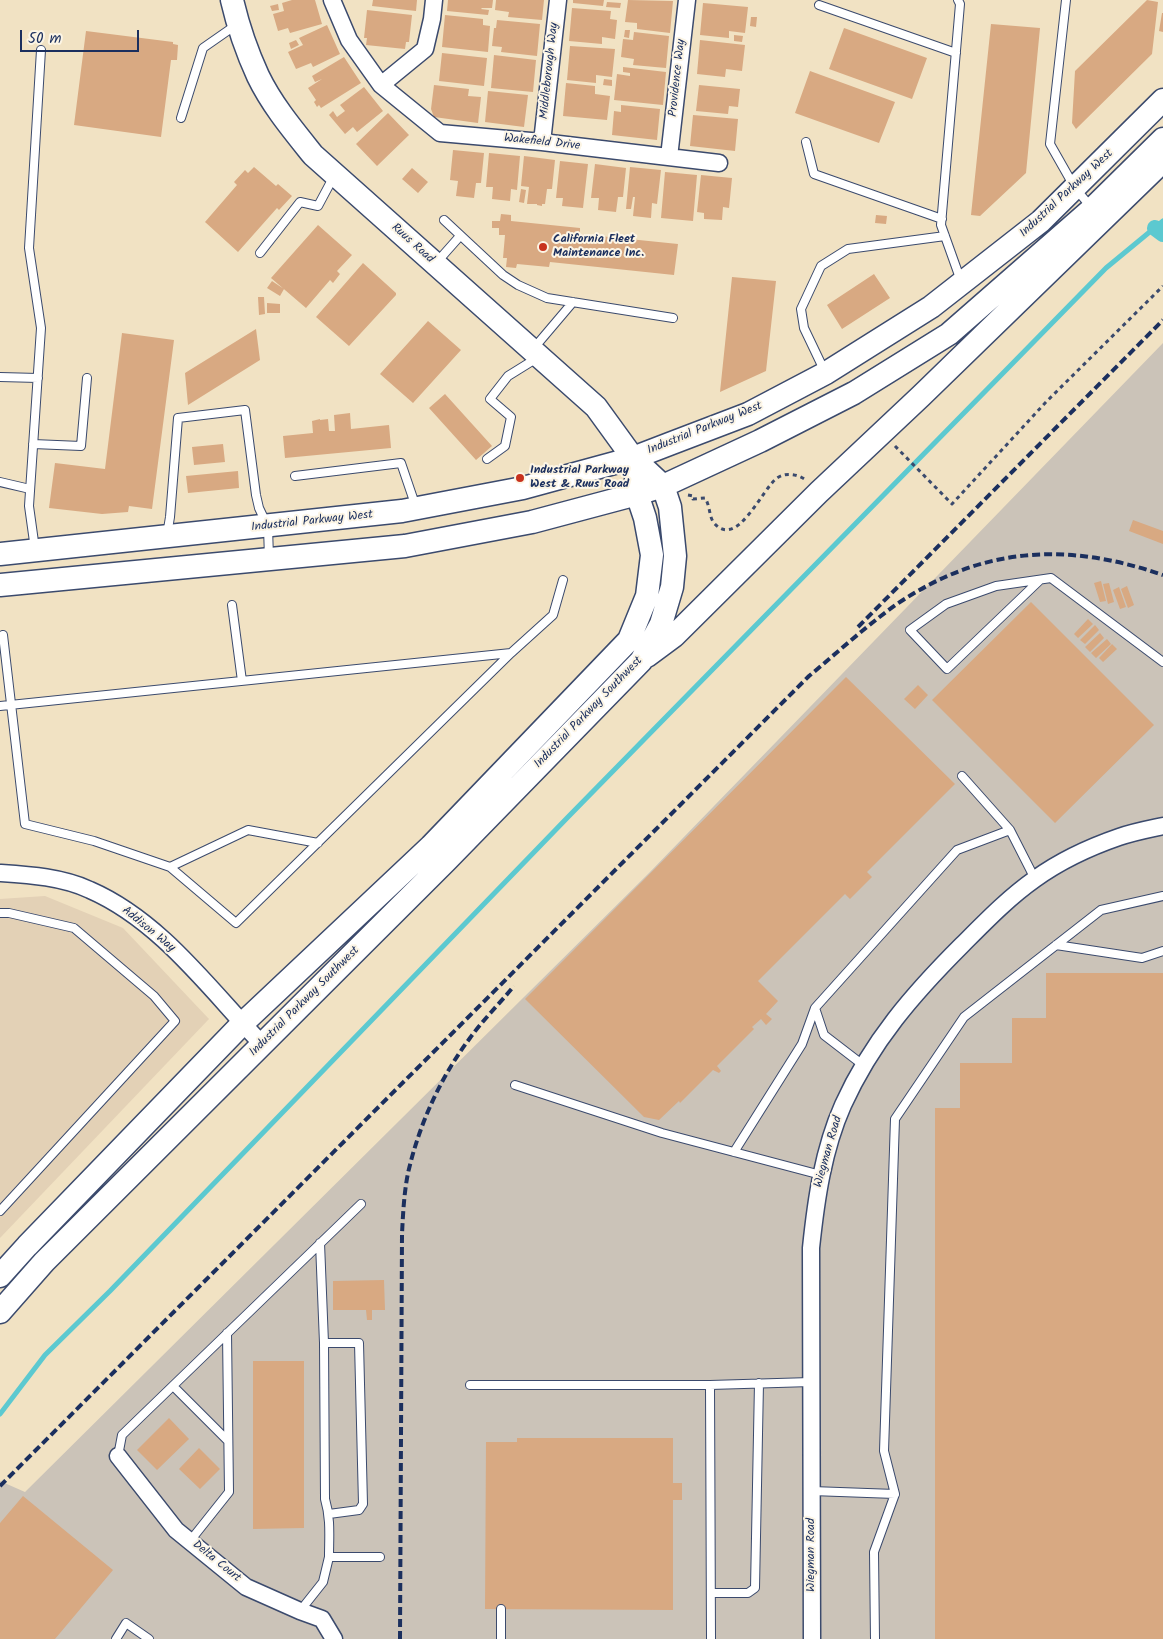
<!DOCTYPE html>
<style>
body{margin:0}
#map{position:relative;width:1163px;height:1639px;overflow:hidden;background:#f1e2c3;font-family:Kalam,sans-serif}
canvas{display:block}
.scale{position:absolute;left:20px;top:30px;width:119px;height:22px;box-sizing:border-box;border:2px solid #1b2f5e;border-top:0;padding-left:6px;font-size:15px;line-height:18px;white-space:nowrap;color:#1b2f5e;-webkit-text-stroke:4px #fcf5e5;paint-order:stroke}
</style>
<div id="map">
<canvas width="1163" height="1639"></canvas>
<div class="scale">50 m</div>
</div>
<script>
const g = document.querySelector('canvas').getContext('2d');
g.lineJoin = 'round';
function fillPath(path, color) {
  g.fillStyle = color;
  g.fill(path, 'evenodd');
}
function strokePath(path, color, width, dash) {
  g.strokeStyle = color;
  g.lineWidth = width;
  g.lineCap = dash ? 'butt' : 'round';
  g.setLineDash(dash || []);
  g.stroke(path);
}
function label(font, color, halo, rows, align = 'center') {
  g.font = font + ' Kalam,sans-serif';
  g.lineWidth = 4;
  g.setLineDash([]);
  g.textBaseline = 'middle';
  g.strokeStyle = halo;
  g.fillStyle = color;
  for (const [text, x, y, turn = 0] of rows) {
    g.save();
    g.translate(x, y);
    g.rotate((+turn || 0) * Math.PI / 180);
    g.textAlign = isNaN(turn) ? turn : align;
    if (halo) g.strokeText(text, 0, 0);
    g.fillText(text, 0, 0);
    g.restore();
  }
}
const built = new Path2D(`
 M45,896L123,928L209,1019L0,1238V899Z`);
const industrial = new Path2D(`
 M1163,343V1639H0V1481L25,1492L649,873Z`);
const stream = new Path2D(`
 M0,1414L45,1355L110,1291L568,817L1106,268L1163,221`);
const canal = new Path2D(`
 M1155,228L1163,234`);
const building = new Path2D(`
 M292,0H315L322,24L290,33L288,28L278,31L273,14L284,11L282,3Z
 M373,0H417L416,11L372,6Z
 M448,0H493L492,8H482L481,9L489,10L488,15L447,11Z
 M496,0H544L542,20L508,17L509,12L495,10Z
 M573,0H604L603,6L573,3Z
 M628,0L673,1L670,33L637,29V23L625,22Z
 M1147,0L1158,2L1152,54L1076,129L1072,123L1075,71Z
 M607,2L621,3L620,8L606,7Z
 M703,3L748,7L745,33L729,31V38L700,35Z
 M278,4L279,10L272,11L270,6Z
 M572,8L611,11L610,19L617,20L615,39L602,37V44L569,41Z
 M367,10L412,15L409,42H406L405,49L366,45L367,38H364Z
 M1162,13H1163V32L1159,31Z
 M445,15L483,19V25L490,26L488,52L442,47Z
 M751,17H757L756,27L750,26Z
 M497,20L540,24L537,56L501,52L502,47L492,46L494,28H496Z
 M991,24L1040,28L1026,173L980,216L971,215Z
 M327,25L340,54L313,67L311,63L296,69L288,52L303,45L299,38Z
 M844,28L927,58L912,99L829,69Z
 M625,30H630L629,38L624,37Z
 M86,31L173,42V44L178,45L177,60H171L161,137L74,125Z
 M634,32L669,36L666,68L633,65L634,59L621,57L623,39L633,40Z
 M734,35L743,36L742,42L734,41Z
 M296,40L299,45L291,49L289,43Z
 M700,40L745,45L742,71L726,69L725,77L697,74Z
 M570,46L615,49L612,77L596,75V83L567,80Z
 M442,53L487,58L484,86L439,81Z
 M494,55L536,60L533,92L491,88Z
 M344,57L361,83L321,108L319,105L317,107L314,102L316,100L308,88L322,79L315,82L312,76Z
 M623,67L666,72L663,105L614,100L617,74L630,76V73L623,72Z
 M810,71L895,102L879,143L795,113Z
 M604,79L612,80V86L603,85Z
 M566,83L595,86V94L610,96L607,120L563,116Z
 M434,85L469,89L468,96L481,97L478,123L434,117L431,109Z
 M699,85L740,89L738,107L729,106L728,114L696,111Z
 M364,87L383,111L357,132L353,127L345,134L329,115L333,111L337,117L345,111L340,105Z
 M488,91L528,95L524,127L485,122Z
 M621,105L660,109L657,140L612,135L614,111L621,112Z
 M388,113L409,135L377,166L356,144Z
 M693,115L738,119L735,151L690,146Z
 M453,150L484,153L481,183H476L474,198L456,196L458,181L450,180Z
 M489,153L520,156L517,190L511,189L510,201L492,199L493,187H486Z
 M524,156L555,160L552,189H547L545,204H542V206L537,205V204H527L529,187L521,186Z
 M560,161L588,164L583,208L562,206L563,198H556Z
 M595,164L626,168L623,197H618L616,212L598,210L599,198H591Z
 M254,167L276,186L278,184L292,196L279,210L277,208L238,252L205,222L237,185L234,182L245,170L248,173Z
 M630,167L661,170L657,204L652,203L651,218L633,216L635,197H633L631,209H626Z
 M412,168L428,182L418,193L402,179Z
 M665,172L697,175L693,221L661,218Z
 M701,175L732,178L729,208L723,207L722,220L704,219V213L697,212Z
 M521,189L526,190L524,203L519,202Z
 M501,214L511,215V221L580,228V234L678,244L674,275L550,262L549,267L517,264L516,268L506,267L507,258H503L505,235H499V228H492V221H500Z
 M876,215L887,216L886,224L875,223Z
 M318,225L352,255L337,271L340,274L333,283L330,280L306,308L271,278Z
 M363,263L396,293V295L349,346L316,317Z
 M874,274L890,298L842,329L827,305Z
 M732,277L776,281L766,371L720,392Z
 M272,281L284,289L280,296L267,288Z
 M258,297H264L265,314L259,315Z
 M267,303L280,304V313H267Z
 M428,321L461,350L413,403L380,374Z
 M256,329L260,360L188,405L185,373Z
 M122,333L174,340L152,509L129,506L128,512L102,514L49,508L55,463L105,469Z
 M445,394L492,446L476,460L429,408Z
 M350,413L351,429L389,425L391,448L285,458L283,436L313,433L312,421L320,419V420L328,419L329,431H335L334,415Z
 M223,444L225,462L194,465L192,447Z
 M238,471L239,488L188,493L186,476Z
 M1133,520L1163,531V544L1129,531Z
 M1101,581L1106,601L1100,602L1094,583Z
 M1109,583L1114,602L1108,604L1103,584Z
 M1127,586L1134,605L1128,608L1121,589Z
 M1119,587L1126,607L1120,609L1113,590Z
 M1031,602L1154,725L1055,823L932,700Z
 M1088,619L1093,624L1078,638L1074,634Z
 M1095,625L1099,630L1085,644L1080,640Z
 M1100,633L1104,638L1090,652L1085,647Z
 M1107,639L1111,644L1096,658L1091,653Z
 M1112,644L1117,649L1103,662L1099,658Z
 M846,677L955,784L867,872L872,877L850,899L845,894L758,981L778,1001L766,1014L772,1019L766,1025L761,1019L752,1027L754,1029L717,1066L721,1071L719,1073L713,1070L680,1103L679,1101L659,1120L644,1117L525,999Z
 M918,685L928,695L915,709L904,699Z
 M1046,973H1163V1639H935V1108H960V1063H1012V1018H1046Z
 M384,1280L385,1310H372V1320H367L366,1310H333V1281Z
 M253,1361H304V1528L253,1529Z
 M169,1418L189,1439L157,1470L137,1450Z
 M517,1438H673V1483H682V1500H673V1610L485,1609L486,1442H517Z
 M199,1448L220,1469L200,1489L179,1469Z
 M23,1496L113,1570L55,1639H0V1523Z`);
const path = new Path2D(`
 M895,446L952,504L1046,402L1163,286
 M688,495L693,496V499L705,498C710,505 709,517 714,523C737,550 762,489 777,478C786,472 797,474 806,480`);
const lane = new Path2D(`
 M958,0L960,4L941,225L961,281
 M1066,0L1050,144L1075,188L1091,207
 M819,5L956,53
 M181,118L203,48L236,25
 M806,142L814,174L942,219
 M444,220L503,275L518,285L547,298L673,318
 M260,253L300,202L318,206L334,176
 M437,262L460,236
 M534,348L573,302
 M825,372L804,328L801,309L821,266L848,249L945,236
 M0,377L38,378
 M33,444L81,446L87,378
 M487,459L505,446L511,417L490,399L508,376L537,358
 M295,476L401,463L416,507
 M0,482L30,489
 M167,535L170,517L178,418L245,410L256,495L259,508L268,527L269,558
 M35,549L29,506L41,328L29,248L41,50
 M1040,580L947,669L910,630L946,604L996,586L1051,578L1163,662
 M232,605L242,681
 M3,635L25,824L94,841L170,867L236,923L511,653
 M0,706L511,653L553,615L563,580
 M962,776L1010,830L1035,879
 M170,867L248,830L318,843
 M0,913H9L74,928L154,996L175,1021L0,1211
 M1056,945L1142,958L1163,951
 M863,1065L824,1035L815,1008L957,850L1010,830
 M515,1085L662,1133L821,1175
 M734,1152L802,1044L815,1008
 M320,1243L324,1343
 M470,1385H710L811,1382
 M710,1385L711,1639
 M173,1386L228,1441
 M118,1456L122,1435L361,1204
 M812,1491L895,1494L874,1552L875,1639
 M895,1494L884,1451L895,1119L964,1017L1101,910L1163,896
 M190,1541L229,1492L227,1333
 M329,1557C329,1537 331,1519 325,1499L324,1343H359L363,1504L359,1510L329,1514
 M711,1593H748L755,1588L759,1383
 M501,1609V1639
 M300,1611L323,1582L329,1557H380
 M116,1639L126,1623L149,1639`);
const street = new Path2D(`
 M332,0L349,40L381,85L440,133L542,142L719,163
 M381,85L425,49L432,19L434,0
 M542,142L558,0
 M669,157L687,0
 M0,873C30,875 62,877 90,890C161,921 210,990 262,1044
 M118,1456L176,1530L246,1587L300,1611L322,1619L334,1639
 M812,1639L811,1248C816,1200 823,1150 843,1105C872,1041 913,994 962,945C985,922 1008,898 1035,879C1060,861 1090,847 1119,837C1133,832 1149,829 1163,826`);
const secondary = new Path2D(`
 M0,554L402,511L523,488L633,458L672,443L748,414L826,373L931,307L1041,221L1163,100
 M0,585L405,546L532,522L637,494L663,486L760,441L854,393L949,334L1092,209L1163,139
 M647,656L674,636L819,492L921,396L1163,161
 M0,1276L27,1246L242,1024L431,846L629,640L647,596L652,555L645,518L637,494L636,479
 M0,1312L44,1262L446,861L641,661L661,624L672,587L675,556L670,507L663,486L633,458L596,407L313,155C293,130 272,105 258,76C247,52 238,26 232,0`);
const rail = new Path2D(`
 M858,627L1163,320
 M0,1486L809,676C838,652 866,626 897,604C983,546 1067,542 1163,575
 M400,1639L402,1234C403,1214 404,1193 408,1173C419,1125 440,1078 470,1038C483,1020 500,1003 514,986`);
const markers = [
 [543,247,5,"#c8321e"],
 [520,478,5,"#c8321e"]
];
const streetNames = [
 ["Middleborough Way",550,71,-84],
 ["Providence Way",678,78,-84],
 ["Wakefield Drive",542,143,6],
 ["Industrial Parkway West",1067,194,-43],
 ["Ruus Road",412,244,42],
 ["Industrial Parkway West",705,429,-22],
 ["Industrial Parkway West",312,522,-6],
 ["Industrial Parkway Southwest",589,713,-46],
 ["Addison Way",148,930,39],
 ["Industrial Parkway Southwest",305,1002,-45],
 ["Wiegman Road",829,1152,-74],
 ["Wiegman Road",812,1555,-90],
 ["Delta Court",216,1562,39]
];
const poiNames = [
 ["California Fleet",553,240],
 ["Maintenance Inc.",553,254],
 ["Industrial Parkway",530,471],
 ["West & Ruus Road",530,485]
];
fillPath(built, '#e3d1b6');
fillPath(industrial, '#cbc3b8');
strokePath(stream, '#5cc9d0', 5);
strokePath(canal, '#5cc9d0', 16);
fillPath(building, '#d8a982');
strokePath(lane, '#3b4a6d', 10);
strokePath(street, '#3b4a6d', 19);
strokePath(secondary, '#3b4a6d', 25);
strokePath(path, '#3b4a6d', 3, [4, 4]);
strokePath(lane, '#fff', 8);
strokePath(street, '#fff', 16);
strokePath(secondary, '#fff', 22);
strokePath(rail, '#1b2f5e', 4, [8, 4]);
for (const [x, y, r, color] of markers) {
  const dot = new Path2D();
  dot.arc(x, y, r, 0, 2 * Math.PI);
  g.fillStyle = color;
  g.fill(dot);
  strokePath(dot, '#fcf5e5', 2);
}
label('12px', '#1b2f5e', '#fcf5e5', streetNames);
label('bold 12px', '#1b2f5e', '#fcf5e5', poiNames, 'left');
</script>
